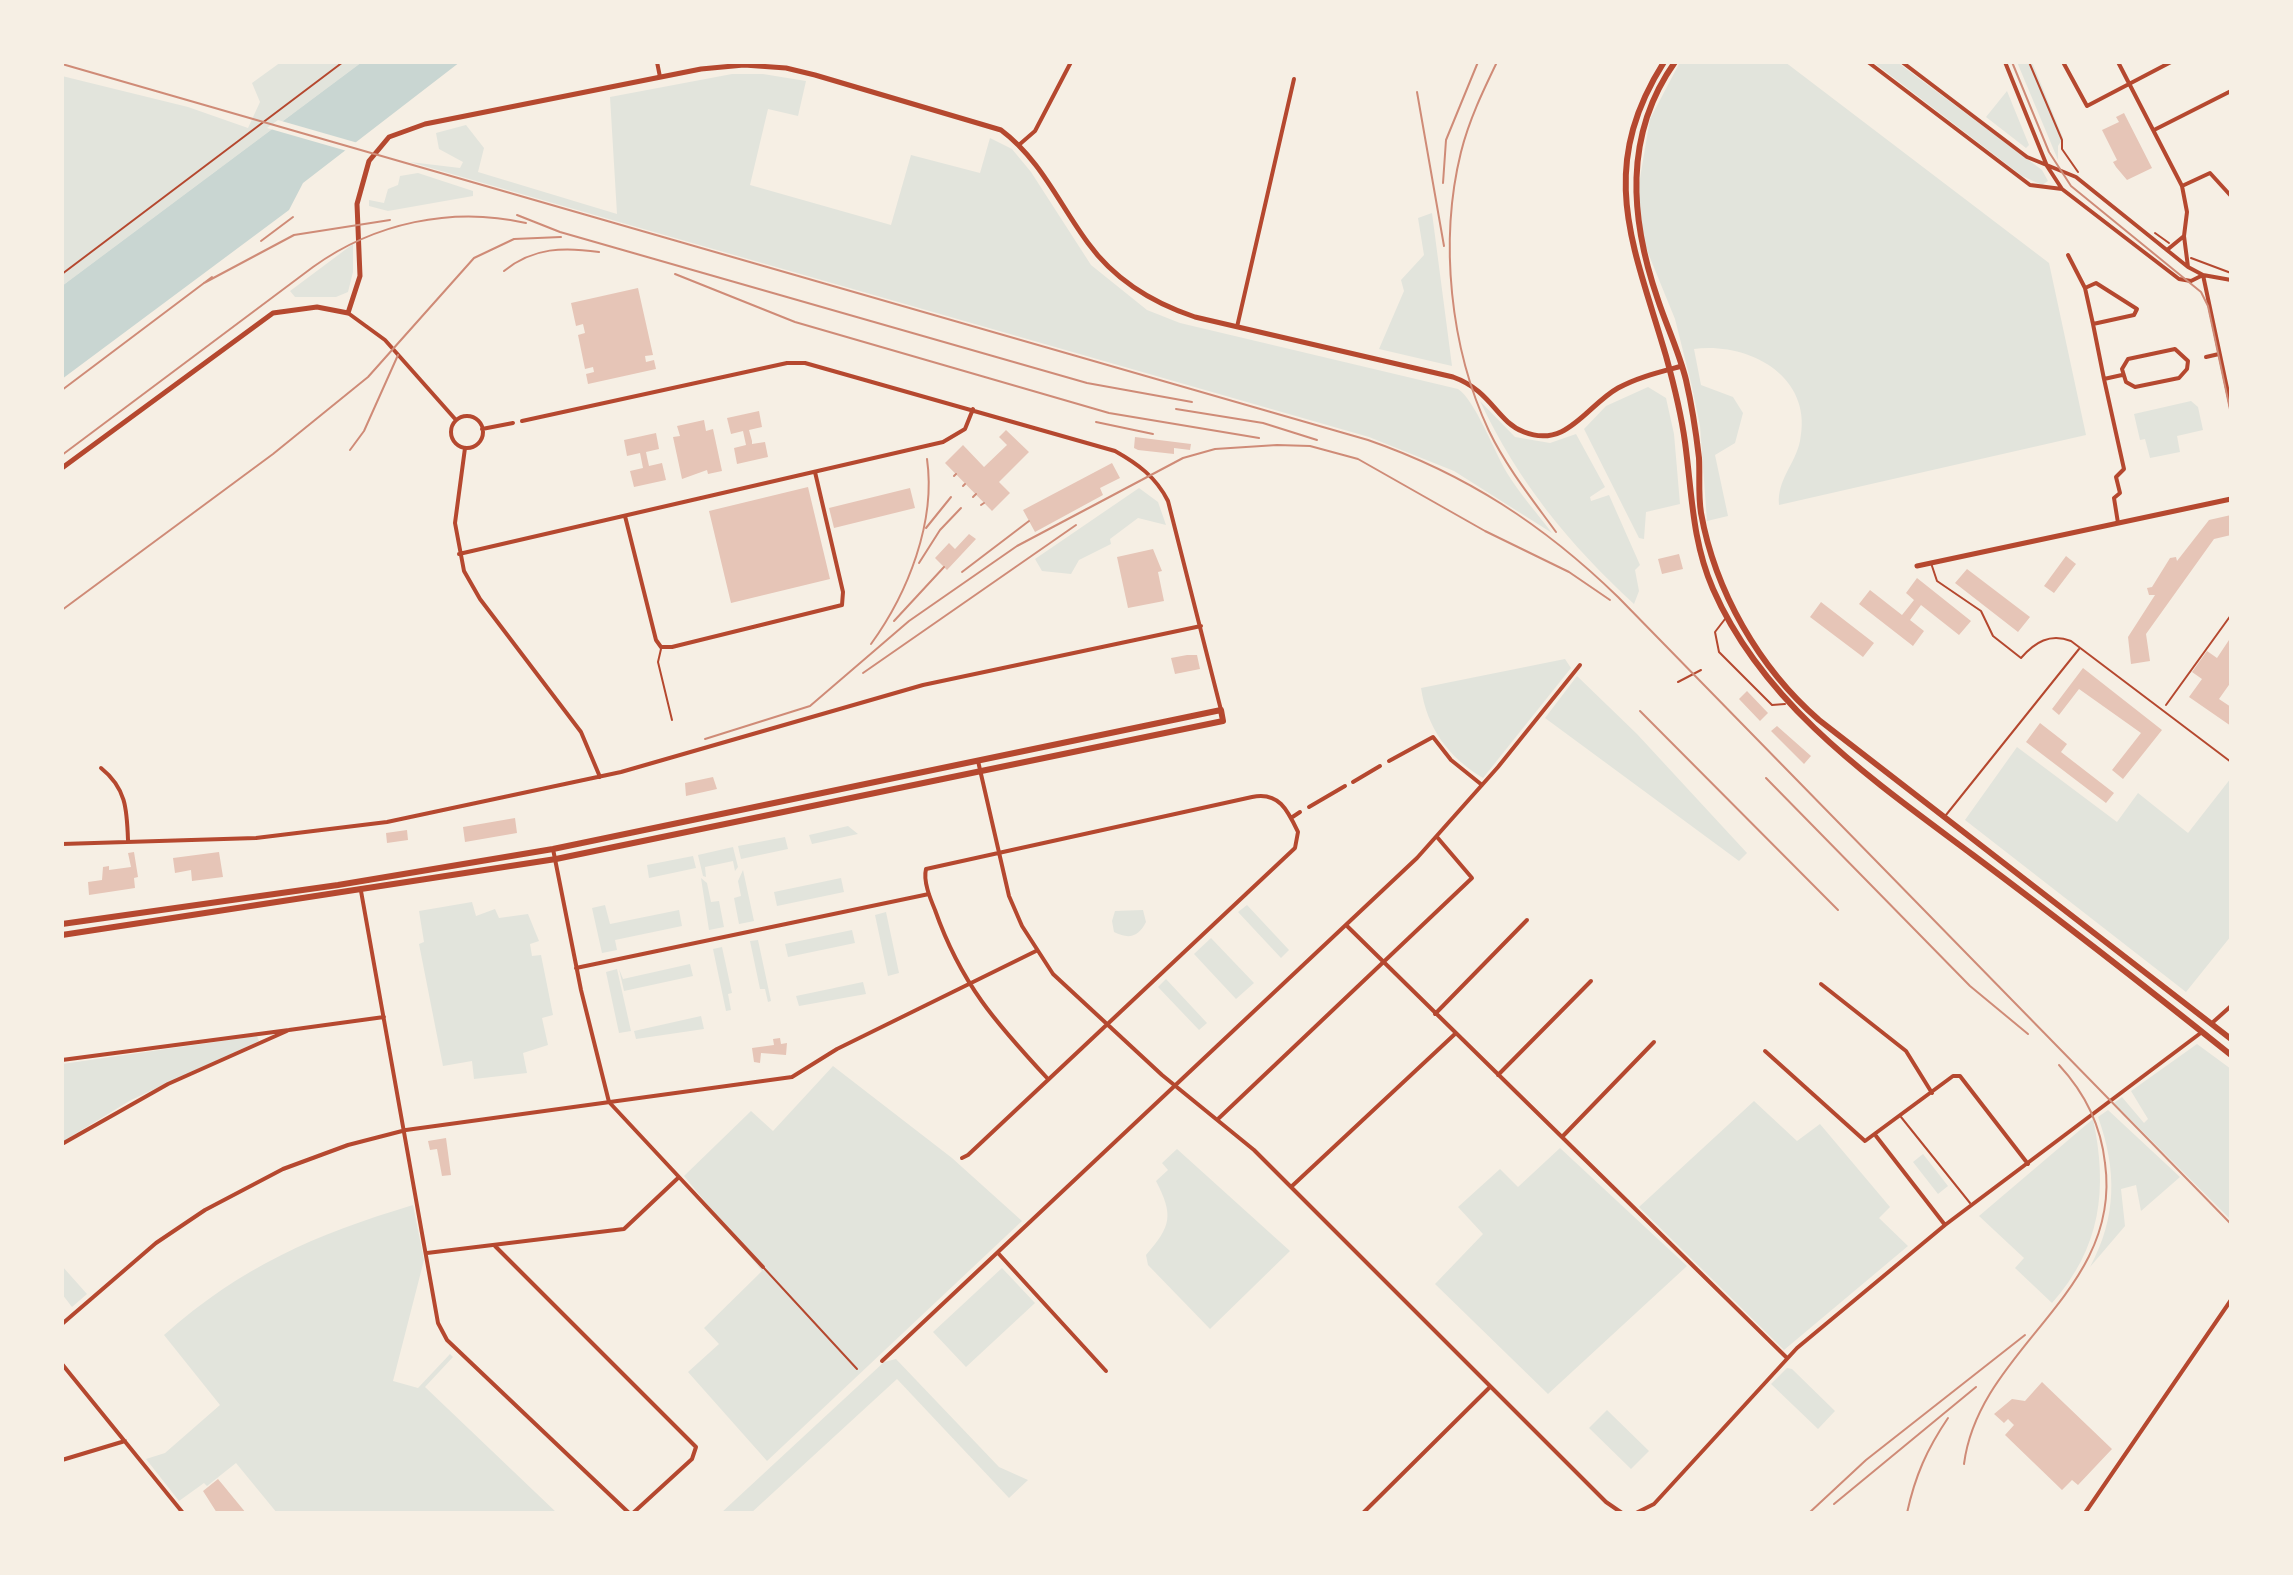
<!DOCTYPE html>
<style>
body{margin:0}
#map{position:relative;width:2293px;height:1575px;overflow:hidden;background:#f6efe4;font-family:"Space Grotesk",sans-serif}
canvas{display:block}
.frame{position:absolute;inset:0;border:64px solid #f6efe4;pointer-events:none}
</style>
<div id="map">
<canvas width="2293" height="1575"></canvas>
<div class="frame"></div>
</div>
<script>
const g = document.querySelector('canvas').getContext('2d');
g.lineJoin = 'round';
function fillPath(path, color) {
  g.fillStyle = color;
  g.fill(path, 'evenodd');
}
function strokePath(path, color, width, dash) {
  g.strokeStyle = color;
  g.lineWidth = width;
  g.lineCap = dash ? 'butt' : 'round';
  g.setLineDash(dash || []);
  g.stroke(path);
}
const green = new Path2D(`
 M281,62H362L62,286V76L188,107L248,128L260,102L252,83Z
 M1680,62H1785L2049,263L2086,435L1779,505C1777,479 1795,465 1800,441C1814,377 1750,342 1694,349L1701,385L1733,397L1743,413L1735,443L1715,455L1728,516L1707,521L1700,426L1692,387L1675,319L1644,243L1638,190L1650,119Z
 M1873,62H1897L2042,170L2048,181L2042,185L2022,176Z
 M2017,62H2032L2063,138L2058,146V160Z
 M732,74H763L806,81L798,116L768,109L750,185L891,225L911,155L980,173L990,138L1012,149L1031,172L1091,265L1147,310L1180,323L1458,389C1475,400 1494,451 1507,473C1520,494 1537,513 1552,533L1454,471L1369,437L410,162L460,168L463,162L439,149L436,133L466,125L484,148L478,172L617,214L610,97Z
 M2007,91L2029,145L2026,148L1986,117Z
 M418,173L473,191V196L388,211L369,206V200L384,203L388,189L398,185L400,176Z
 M1432,213L1452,366L1379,349L1404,291L1401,280L1424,255L1418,218Z
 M353,244V272L348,292L336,297H295L290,291Z
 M1648,387L1666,398L1674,434L1680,504L1646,512L1644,539L1639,538L1584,429L1606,406Z
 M1480,401L1515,437L1550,443L1576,434L1605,487L1590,497L1591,501L1609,495L1640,565L1635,570L1639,591L1634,604C1569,544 1518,482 1480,401Z
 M2191,401L2198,407L2203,430L2177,436L2180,452L2150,458L2145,439L2140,440L2134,414Z
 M1139,488L1158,502L1166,525L1138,518L1110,539L1111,544L1079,560L1071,574L1042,571L1035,559Z
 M1565,659L1571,668L1483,778C1448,757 1427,728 1421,688Z
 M1577,676L1637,734L1747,853L1739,861L1545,718Z
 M2017,747L2117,822L2138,793L2188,833L2231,778V936L2186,992L1965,820Z
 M848,826L858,834L812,844L809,835Z
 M785,837L788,849L741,859L738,846Z
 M733,847L738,867L735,871L733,861L705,867L706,877L703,876L698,855Z
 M693,856L696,868L649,878L647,865Z
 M743,870L754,921L739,924L734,898L741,896L738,881Z
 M701,878L707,883L711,902L719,901L724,927L709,930Z
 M841,878L844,892L777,906L774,892Z
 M472,902L476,916L495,909L499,918L528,914L539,941L530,944L532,956L541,955L553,1015L542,1018L548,1045L523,1053L527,1073L474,1079L472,1061L443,1066L419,944L424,942L419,911Z
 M605,905L610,924L679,910L682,926L615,940L617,950L602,953L592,908Z
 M1247,905L1289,950L1281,958L1238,912Z
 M1143,910L1146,922C1138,938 1128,939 1114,932L1112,921L1115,911Z
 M886,912L899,973L888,976L875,915Z
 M852,930L855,943L788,957L785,944Z
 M1211,938L1254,983L1236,999L1194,954Z
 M758,940L771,1001L768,1002L765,989H760L750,941Z
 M722,947L732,993L728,994L731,1010L726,1011L713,949Z
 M690,964L693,976L624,991L619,969L623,979Z
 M617,969L631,1031L619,1033L606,972Z
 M1166,979L1207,1023L1199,1030L1158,987Z
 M863,982L866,994L799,1006L796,996Z
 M701,1016L704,1029L636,1039L634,1031Z
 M257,1036L259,1041L131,1100L62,1142V1064Z
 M2197,1044L2231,1069V1220L2114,1103L2122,1097L2144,1123L2148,1119L2131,1091Z
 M833,1066L952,1158L1022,1221L767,1461L688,1372L719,1344L704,1328L762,1271L684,1176L751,1111L773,1131Z
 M1754,1101L1797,1141L1820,1124L1890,1207L1879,1218L1908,1246L1784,1350L1639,1207Z
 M2108,1110L2180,1177L2141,1211L2136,1185L2121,1189L2125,1226L2090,1267C2117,1217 2117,1170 2098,1117Z
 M2093,1119C2108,1189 2101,1248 2052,1303L2015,1268L2024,1258L1979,1216Z
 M1560,1148L1687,1266L1548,1394L1435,1284L1483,1234L1458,1207L1500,1169L1518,1187Z
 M1177,1149L1290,1251L1210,1329L1148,1265L1146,1255C1171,1226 1174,1216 1156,1181L1168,1170L1162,1163Z
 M1923,1154L1948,1186L1938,1194L1913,1162Z
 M413,1205L424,1260L393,1381L418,1388L450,1354L453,1357L425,1387L557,1513H277L236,1463L207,1486L204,1483L179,1501L146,1459L165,1453L220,1405L164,1335C242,1266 314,1235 413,1205Z
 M62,1266L87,1294L72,1307L62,1294Z
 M1002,1268L1035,1303L966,1367L933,1332Z
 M896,1359L999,1467L1028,1480L1009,1498L897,1379L751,1513H721L884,1362Z
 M1787,1368L1792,1369L1835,1411L1818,1429L1771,1384Z
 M1607,1410L1649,1451L1631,1469L1589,1428Z`);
const water = new Path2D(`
 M362,62H460L303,183L289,210L62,379V286Z`);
const pier = new Path2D(`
 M278,120L358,143L347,151L267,128Z`);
const building = new Path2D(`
 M2124,113L2152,168L2127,180L2116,167L2113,162L2117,160L2102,130L2119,122L2116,117Z
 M638,288L653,355L645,356L646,362L654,360L656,369L588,384L586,374L594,372L593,367L585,369L578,335L585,333L583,324L576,326L571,303Z
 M759,411L762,427L749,430L752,441V444L765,442L768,457L737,464L734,448L746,445L743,431L731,434L727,418Z
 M704,420L706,431L713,429L722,471L708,474L707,470L682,479L673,437L680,436L677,426Z
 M1006,430L1029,452L999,482L1010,493L992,511L945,463L963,445L984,467L1007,445L999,437Z
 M656,433L659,449L646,452L647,457L649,466L662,463L666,480L634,487L630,471L643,468L640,453L627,456L624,440Z
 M1135,437L1191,444L1190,450L1174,448V454L1138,450L1134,448Z
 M1112,463L1120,478L1100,488L1103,495L1035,532L1023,510Z
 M808,487L830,579L731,603L709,511Z
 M910,488L915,508L834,528L829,508Z
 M2231,515V535L2214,539L2146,634L2150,661L2131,664L2128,637L2155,595H2149L2147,588L2152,587L2170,558L2176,557L2177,561L2209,520Z
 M969,534L976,539L947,570L935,558L949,543L955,549Z
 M1153,549L1162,571L1158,572L1164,601L1128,608L1117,557Z
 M1679,554L1683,569L1662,574L1658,559Z
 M2066,556L2076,564L2054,593L2044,586Z
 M1967,569L2030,617L2018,632L1955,583Z
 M1917,578L1971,621L1959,635L1921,605L1910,620L1924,631L1913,646L1859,604L1870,590L1902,615L1914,600L1906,593Z
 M1821,602L1874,643L1863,657L1810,617Z
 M2229,640L2231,682L2219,699L2231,707V726L2189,697L2202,679L2192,672L2207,651L2217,658Z
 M1187,655H1197L1200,669L1175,674L1171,658Z
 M2083,668L2162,730L2123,779L2112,770L2141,733L2079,689L2059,715L2052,709Z
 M1747,691L1768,713L1760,721L1739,699Z
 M2040,723L2067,744L2061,752L2114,793L2106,803L2026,742Z
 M1777,726L1811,756L1804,764L1771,731Z
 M713,777L717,789L686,796L685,783Z
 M515,818L517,833L465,842L463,827Z
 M407,830L408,840L387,843L386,833Z
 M134,852L138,877L134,878L135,888L89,895L88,882L102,880L103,867L109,866V870L131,867L128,853Z
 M219,852L223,877L192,881L191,870L175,873L173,858Z
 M780,1038L781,1044L787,1043L786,1055L761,1053L760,1063L754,1062L752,1048L774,1045L773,1039Z
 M446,1138L451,1175L442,1176L437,1149L430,1150L428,1141Z
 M2042,1382L2112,1449L2078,1485L2072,1480L2062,1490L2005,1435L2014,1425L2008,1419L2004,1423L1994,1414L2012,1399L2025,1401Z
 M218,1479L223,1485L246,1513H217L203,1491Z`);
const path = new Path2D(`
 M2029,62L2062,140V149L2078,172
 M2155,233L2169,243
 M2191,258L2231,273
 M62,274L343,62
 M1678,682L1701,670
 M2166,705L2231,615`);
const service = new Path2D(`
 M1931,563L1937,581L1981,611L1993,636L2021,658C2035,642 2050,633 2071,641L2231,762
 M1725,619L1715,632L1719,652L1772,705L1785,704
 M661,649L658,662L672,720
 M1946,815L2079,649
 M1901,1117L1970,1203
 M763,1267L857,1369`);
const minor = new Path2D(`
 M657,62L660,77
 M1868,62L2030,185L2062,189
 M1902,62L2027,157L2076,177L2188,267L2203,275L2231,280
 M2005,62L2047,166L2062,189L2179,279L2191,281L2203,275
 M2063,62L2087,106L2171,62
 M2118,62L2182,186L2187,212L2184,236L2188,267
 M2154,130L2231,91
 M1020,144L1035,131L1071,62
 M2182,186L2210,173L2231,196
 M2167,250L2184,236
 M2068,255L2085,288L2096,283L2137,309L2134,315L2093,324L2104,379
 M2203,275L2231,407
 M2085,288L2093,324
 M348,313L385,340L456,420
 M1237,327L1294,79
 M2175,349L2188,361L2187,369L2179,378L2135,387L2126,382L2122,369L2128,359Z
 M2206,357L2219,354
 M451 432a16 16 0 1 1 32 0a16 16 0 1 1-32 0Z
 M522,421L787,363H805L1115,451C1138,464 1156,477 1168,501L1221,710
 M482,429L513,423
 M465,448L455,523L464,571L480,599L581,732L600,777
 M625,516L656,640L661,647H672L842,605L843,592L815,472
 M2118,523L2114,498L2120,493L2116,477L2124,469L2104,379L2122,375
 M459,554L943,442L965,429L973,409
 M978,761L1009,896L1022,926L1053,974L1162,1075L1254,1150L1606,1502L1622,1513
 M1389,761L1433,737L1451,760L1482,785
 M101,768C126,788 127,809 128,840
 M1353,782L1380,766
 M1309,807L1345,786
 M1291,818L1300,812
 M62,844L256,838L387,822L621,772L923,685L1201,626
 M553,849L581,990L609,1102L763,1267
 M361,891L438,1323L447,1340L629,1513
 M1346,925L1786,1357
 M576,968L929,894
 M1821,984L1906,1051L1932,1093
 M1435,1014L1527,920
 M2212,1023L2231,1006
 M289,1030L384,1017
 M1765,1051L1865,1141L1953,1076H1960L2028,1164
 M62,1060L289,1030L168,1084L62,1144
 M1498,1075L1591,981
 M1218,1119L1472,878L1437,837
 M1876,1136L1945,1225
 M1562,1137L1654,1042
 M962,1158L968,1155L1295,848L1298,832C1288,811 1279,791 1252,797L926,869C923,881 930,898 935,910C961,984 996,1023 1048,1079
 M1291,1187L1456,1033
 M495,1246L696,1447L692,1459L633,1513
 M427,1253L624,1229L678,1178
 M998,1253L1106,1371
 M62,1324L156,1243L205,1210L283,1169L348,1145L406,1130L792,1077L837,1049L1036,951
 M882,1361L1417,858L1498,767L1580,665
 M62,1364L183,1513
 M62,1460L125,1441
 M1363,1513L1490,1387
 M1636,1513L1654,1504L1797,1348L1945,1225L2202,1032
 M2085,1513L2231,1300`);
const tertiary = new Path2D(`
 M62,468L273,313L317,307L348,313L360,276L357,204L369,161L389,137L425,124L701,69L744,65L786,68L815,75L1001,130C1041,160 1059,204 1088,243C1114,279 1153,303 1195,317L1453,377C1492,391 1496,421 1524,432C1567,449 1586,406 1618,388C1638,377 1660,372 1682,366
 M1917,566L2231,499`);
const primary = new Path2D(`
 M1664,62C1595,171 1634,246 1666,356C1674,385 1681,413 1685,442C1692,493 1692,541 1713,589C1764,706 1874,781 1973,855C2060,920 2146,987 2231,1055
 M1675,62C1623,135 1630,219 1658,300C1667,327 1679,352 1686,380C1692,406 1696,432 1699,458C1700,476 1698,494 1701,513C1715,591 1759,668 1819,720L2231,1039
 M62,924L338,885L553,849L1221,710L1223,721L556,859L62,935`);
const tram = new Path2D(`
 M2012,62L2049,152L2071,186L2201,292L2208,306L2231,414`);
const rail = new Path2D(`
 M1497,62C1483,91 1469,120 1461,152C1439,241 1450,348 1489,431C1507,468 1532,499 1556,532
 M62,64L1368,440C1466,474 1544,525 1618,597L2231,1224
 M1417,92L1444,246
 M1443,183L1446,140L1478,62
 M517,215L560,232L1087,383L1192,402
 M261,241L293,217
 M504,271C533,247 565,247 599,252
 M675,274L795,322L1109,413L1259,438
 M204,283L294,235L390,220
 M62,390L212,277
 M1176,409L1263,423L1317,440
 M1096,422L1153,434
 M350,450L364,431L398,355
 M62,455L313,267C374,223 452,206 526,223
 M954,476L956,474
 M963,486L965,484
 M973,497L976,494
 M981,505L984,503
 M926,528L951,497
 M919,563L940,530L961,508
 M962,572L1029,521
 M62,610L273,454L368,377L474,258L514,239L561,237
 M894,621L944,567
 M871,644C908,593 936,522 927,459
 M863,673L1076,525
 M1640,711L1838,910
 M705,739L810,706L909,621L1017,546L1183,458L1215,449L1277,445L1310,446L1358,459L1485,531L1569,572L1610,600
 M1766,778L1970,986L2028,1034
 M1964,1464C1979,1347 2123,1293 2105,1163C2101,1126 2084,1092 2059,1065
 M1834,1504L1976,1387
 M1809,1513L1866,1460L2025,1335
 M1907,1513C1915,1476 1927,1449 1948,1418`);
fillPath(green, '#e2e4dc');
fillPath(water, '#c9d6d2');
fillPath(pier, '#f6efe4');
fillPath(building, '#e6c5b7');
strokePath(path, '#b5482f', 2);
strokePath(service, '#b5482f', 2);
strokePath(minor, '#b5482f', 4);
strokePath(tertiary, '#b5482f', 5);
strokePath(primary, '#b5482f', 6);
strokePath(tram, '#cf8b77', 2);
strokePath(rail, '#cf8b77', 2);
</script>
